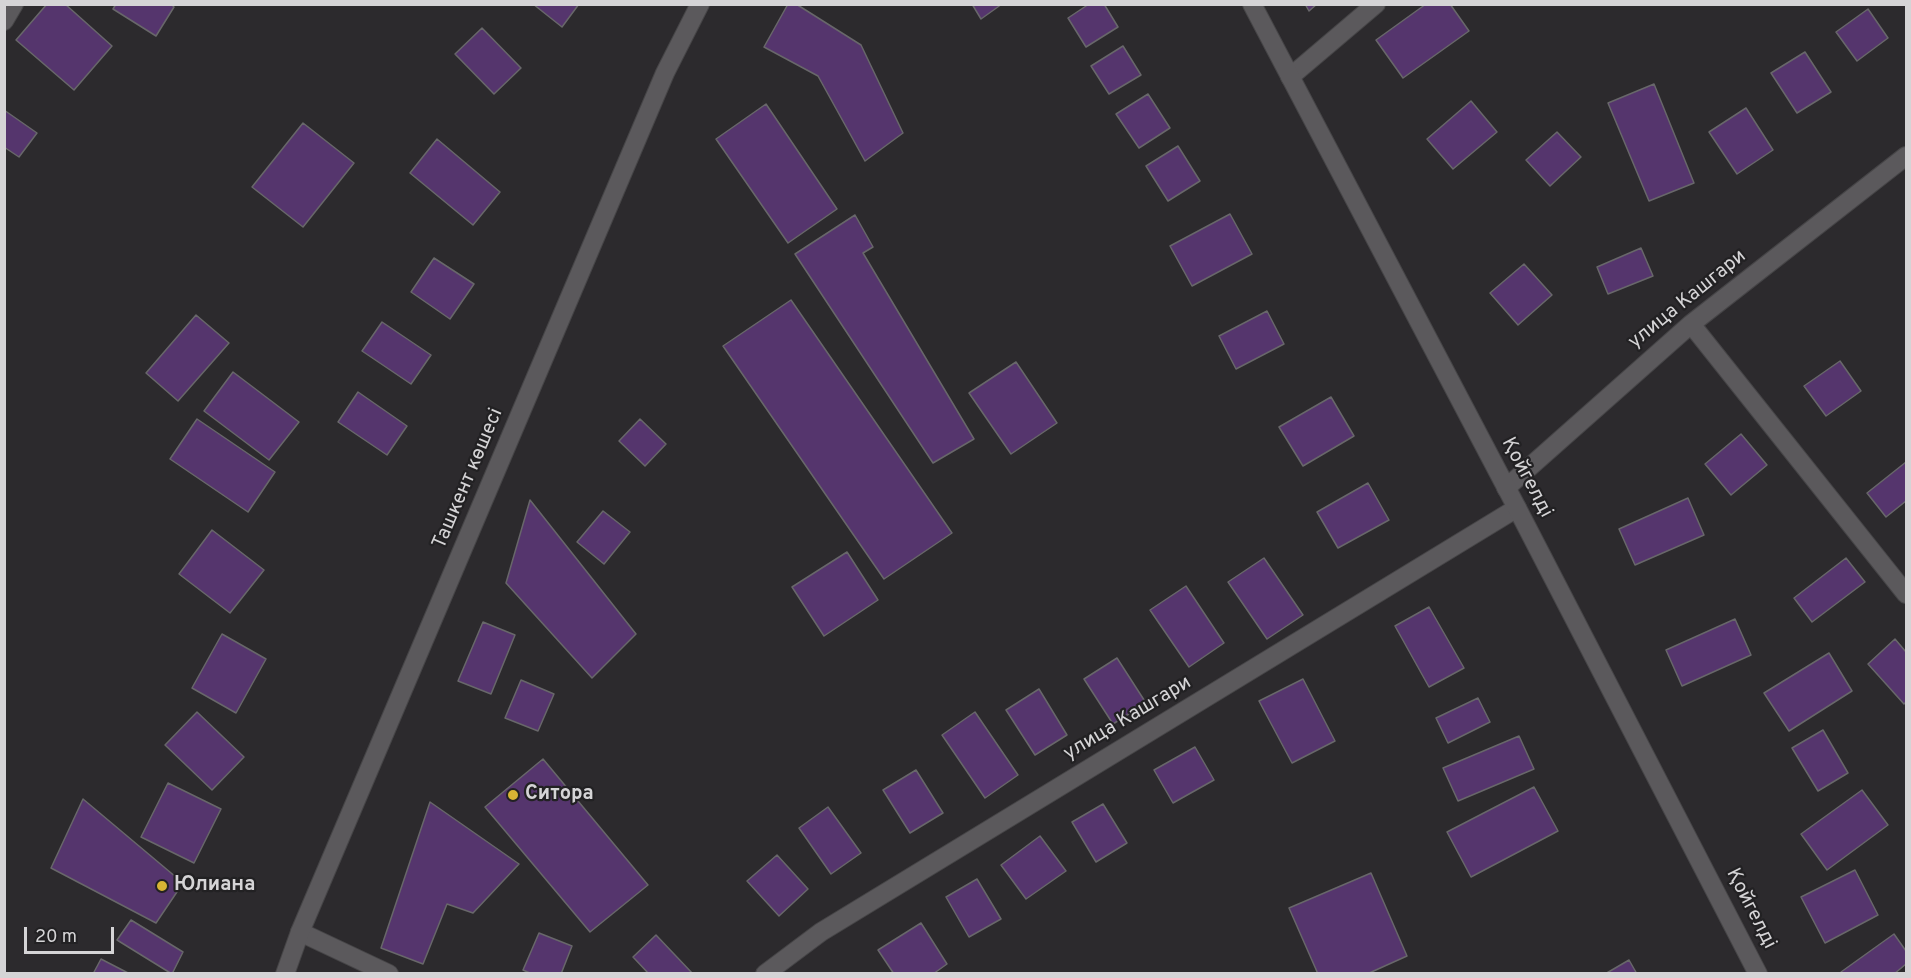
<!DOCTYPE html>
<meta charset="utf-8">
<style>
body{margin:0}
#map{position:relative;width:1911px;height:978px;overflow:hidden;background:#2c2a2d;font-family:Overpass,sans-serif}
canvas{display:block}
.frame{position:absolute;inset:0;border:6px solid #d5d4d6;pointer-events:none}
.scale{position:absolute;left:24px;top:927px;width:90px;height:27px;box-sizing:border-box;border:3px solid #d5d4d6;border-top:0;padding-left:8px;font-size:18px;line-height:21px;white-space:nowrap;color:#d5d4d6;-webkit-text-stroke:4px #222123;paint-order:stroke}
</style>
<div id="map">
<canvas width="1911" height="978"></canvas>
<div class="frame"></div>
<div class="scale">20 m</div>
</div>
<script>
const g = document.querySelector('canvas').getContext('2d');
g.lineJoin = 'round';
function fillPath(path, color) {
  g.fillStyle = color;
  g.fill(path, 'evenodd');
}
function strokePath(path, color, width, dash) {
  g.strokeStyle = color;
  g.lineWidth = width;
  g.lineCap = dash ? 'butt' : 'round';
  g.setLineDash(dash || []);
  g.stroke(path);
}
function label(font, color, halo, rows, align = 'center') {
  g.font = font + ' Overpass,sans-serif';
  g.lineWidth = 4.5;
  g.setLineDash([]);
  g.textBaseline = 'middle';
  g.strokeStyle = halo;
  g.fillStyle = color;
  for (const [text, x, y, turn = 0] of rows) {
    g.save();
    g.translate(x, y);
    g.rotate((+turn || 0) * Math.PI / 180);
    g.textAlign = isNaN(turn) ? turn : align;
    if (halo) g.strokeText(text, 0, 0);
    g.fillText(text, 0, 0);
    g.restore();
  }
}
const building = new Path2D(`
 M47,4H65L112,46L74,90L16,40Z
 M116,4H171L174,7L156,36L113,9Z
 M533,4H579L562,27Z
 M788,4H796L861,45L903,133L865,161L818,76L764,47Z
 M972,4H1002L981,19Z
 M1089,4H1104L1118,27L1086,47L1068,18Z
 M1305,4H1317L1309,11Z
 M1426,4H1450L1469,31L1403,78L1376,40Z
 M1868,9L1888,38L1857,61L1836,32Z
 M482,28L521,68L494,94L455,54Z
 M1123,46L1141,75L1109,94L1091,66Z
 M1805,52L1831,92L1797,113L1771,73Z
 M1654,84L1694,183L1649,201L1608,103Z
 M1148,94L1170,128L1139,148L1116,114Z
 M1471,101L1497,132L1453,169L1427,139Z
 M766,104L837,209L788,243L716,139Z
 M1746,108L1773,150L1737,174L1709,132Z
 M4,110L37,133L19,157L4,147Z
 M303,123L354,163L303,227L252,187Z
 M1557,132L1581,157L1550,186L1526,160Z
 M437,139L500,192L473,225L410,173Z
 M1178,146L1200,181L1168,201L1146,166Z
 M1230,214L1252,254L1192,286L1170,246Z
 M855,215L873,247L863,253L974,439L933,463L795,254Z
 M1641,248L1653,276L1608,294L1597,267Z
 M434,258L474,284L450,319L411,292Z
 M1524,264L1552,295L1518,325L1490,293Z
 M791,300L952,533L884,579L723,346Z
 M1267,311L1284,344L1236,369L1219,336Z
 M196,315L229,343L178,401L146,373Z
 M382,322L431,355L411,384L362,351Z
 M1840,361L1861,391L1826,416L1804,386Z
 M1016,362L1057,423L1011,454L969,393Z
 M233,372L299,422L269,460L204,411Z
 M358,392L407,426L387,455L338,422Z
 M1331,397L1354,436L1303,466L1279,427Z
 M197,419L275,472L248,512L170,459Z
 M640,419L666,444L645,466L619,441Z
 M1741,434L1767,465L1731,495L1705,464Z
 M1906,462V501L1886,517L1867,493Z
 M1368,483L1389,520L1338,548L1317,512Z
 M1688,498L1704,535L1635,565L1619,529Z
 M530,500L636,634L592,678L506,583Z
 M603,511L630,532L604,564L577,542Z
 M212,530L264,570L230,613L179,574Z
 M847,552L878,600L824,636L792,587Z
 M1264,558L1303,615L1267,639L1228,582Z
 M1846,558L1865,582L1812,622L1794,598Z
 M1186,586L1224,643L1189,667L1150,610Z
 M1429,607L1464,668L1429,687L1395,626Z
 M1735,619L1751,655L1682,686L1666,650Z
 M483,622L515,635L491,694L458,681Z
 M222,634L266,659L236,713L192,688Z
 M1895,639L1906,652V702L1904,704L1868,664Z
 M1829,653L1852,691L1789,731L1764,693Z
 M1117,658L1146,703L1113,724L1084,679Z
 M1303,679L1335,741L1292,763L1259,701Z
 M521,680L554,694L538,731L505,718Z
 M1039,689L1067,735L1035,755L1006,710Z
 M1478,698L1490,722L1448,743L1436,718Z
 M197,712L244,757L212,790L165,745Z
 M975,712L1018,775L985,798L942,735Z
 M1823,730L1848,773L1818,791L1792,748Z
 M1519,736L1534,769L1458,801L1443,768Z
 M1195,747L1214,780L1173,803L1154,770Z
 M543,759L648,885L590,932L485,807Z
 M916,770L943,813L910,833L883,790Z
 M168,783L221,809L194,863L141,837Z
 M1534,787L1558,831L1471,877L1447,832Z
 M1862,790L1888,825L1827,870L1801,834Z
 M83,799L183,883L156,923L51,868Z
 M430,802L519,864L473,913L447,904L423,964L381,948Z
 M1103,804L1127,843L1096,862L1072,822Z
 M828,807L861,853L831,874L799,828Z
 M1040,836L1066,871L1026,899L1001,865Z
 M777,855L808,889L779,916L747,881Z
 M1855,870L1878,915L1825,943L1801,897Z
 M1371,873L1407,956L1367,974H1318L1289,908Z
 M977,879L1001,919L969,937L946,897Z
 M131,920L183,952L172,974L117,940Z
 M921,923L947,964L933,974H894L878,950Z
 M539,933L572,946L561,974H532L523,970Z
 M1894,934L1906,951V964L1894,974H1842L1841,972Z
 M656,935L693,974H649L633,957Z
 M101,959L130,974H93Z
 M1629,960L1637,974H1605Z`);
const street = new Path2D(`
 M4,21L14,4
 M1290,77L1376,4
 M1691,324L1906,594
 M1506,488L1691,324L1906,156
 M300,932L389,974
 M765,974L821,932L1517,508`);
const secondary = new Path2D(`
 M1252,4L1517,508L1758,974
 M285,974L300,932L665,73L700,4`);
const markers = [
 [513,795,6,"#d7b434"],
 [162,886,6,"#d7b434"]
];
const streetNames = [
 ["улица Кашгари",1688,300,-39],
 ["Қойгелді",1526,478,62],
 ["Ташкент көшесі",469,479,-67],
 ["улица Кашгари",1128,719,-31],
 ["Қойгелді",1750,909,63]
];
const poiNames = [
 ["Ситора",525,795],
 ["Юлиана",174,886]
];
fillPath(building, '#55356d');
strokePath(building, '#68676a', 1.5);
strokePath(street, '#464547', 20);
strokePath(secondary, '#464547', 20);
strokePath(street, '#5b595c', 18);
strokePath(secondary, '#5b595c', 18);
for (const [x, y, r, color] of markers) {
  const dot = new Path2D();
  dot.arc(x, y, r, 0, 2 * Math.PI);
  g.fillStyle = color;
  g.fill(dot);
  strokePath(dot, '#222123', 2);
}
label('20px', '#d5d4d6', '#222123', streetNames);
label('bold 20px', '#d5d4d6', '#222123', poiNames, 'left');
</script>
